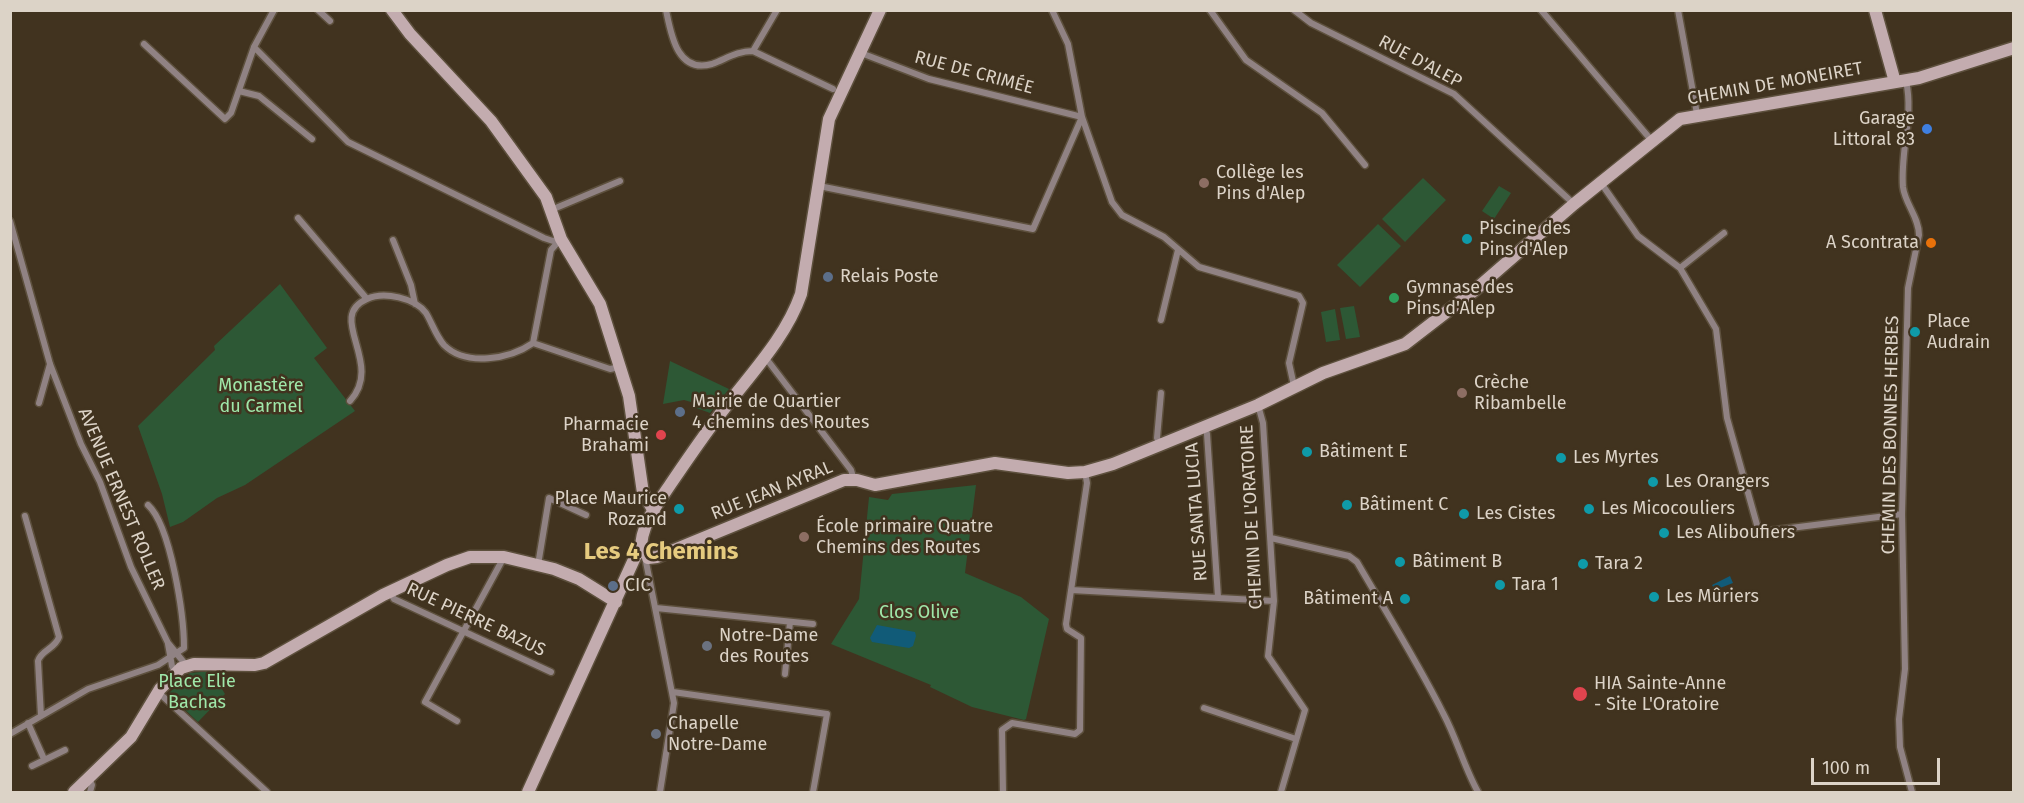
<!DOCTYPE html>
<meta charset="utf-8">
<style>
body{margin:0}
#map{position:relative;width:2024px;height:803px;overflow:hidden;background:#41331f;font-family:"Fira Sans",sans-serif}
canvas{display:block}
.frame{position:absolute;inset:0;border:12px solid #dcd3c7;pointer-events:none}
.scale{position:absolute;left:1811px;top:758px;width:129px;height:27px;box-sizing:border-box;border:3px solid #dcd3c7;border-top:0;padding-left:8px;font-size:18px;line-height:21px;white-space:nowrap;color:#dcd3c7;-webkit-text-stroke:4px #41331f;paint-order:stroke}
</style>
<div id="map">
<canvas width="2024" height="803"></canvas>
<div class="frame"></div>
<div class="scale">100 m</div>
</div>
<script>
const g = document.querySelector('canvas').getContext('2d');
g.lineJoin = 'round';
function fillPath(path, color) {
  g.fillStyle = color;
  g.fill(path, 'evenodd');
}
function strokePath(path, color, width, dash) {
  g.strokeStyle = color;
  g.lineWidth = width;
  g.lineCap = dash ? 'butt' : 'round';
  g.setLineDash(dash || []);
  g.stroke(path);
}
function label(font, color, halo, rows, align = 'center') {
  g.font = font + ' "Fira Sans",sans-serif';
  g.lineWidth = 5;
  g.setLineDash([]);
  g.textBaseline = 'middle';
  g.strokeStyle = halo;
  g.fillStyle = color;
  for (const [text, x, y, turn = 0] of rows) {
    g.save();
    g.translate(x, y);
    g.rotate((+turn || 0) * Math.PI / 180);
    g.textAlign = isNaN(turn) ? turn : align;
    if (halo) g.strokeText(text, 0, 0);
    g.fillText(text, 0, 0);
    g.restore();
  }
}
const green = new Path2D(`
 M1423,178L1446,200L1405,242L1382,219Z
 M1499,186L1511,193L1494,219L1482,211Z
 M1378,224L1401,246L1360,287L1337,265Z
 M280,284L327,348L314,358L355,411L245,485L217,498L183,522L170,527L162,494L138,426L215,350L214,346Z
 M1354,306L1360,337L1346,339L1340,308Z
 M1335,309L1340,340L1326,342L1321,312Z
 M670,361L729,389L710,413L691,406V402L684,400L663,404Z
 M976,485L965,573L1021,597L1049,619L1026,719L1024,720L972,707L930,687L931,685L831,644L859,599L869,497L888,500L892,494Z
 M211,671L225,694L198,722L168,694L190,673Z`);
const water = new Path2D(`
 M1730,576L1733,583L1715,590L1712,585Z
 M877,625L915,632L916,636L913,646L909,648L872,642L870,638Z`);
const street = new Path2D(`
 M318,10L330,21
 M666,10C671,34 677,74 712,64C726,59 737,51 753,51L833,89
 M1052,10L1068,44L1082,117L1112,202L1122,215L1164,237L1199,267L1299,296L1303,303L1289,363L1294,386
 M1210,10L1246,60L1322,113L1365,165
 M1294,10L1311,23L1454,94L1574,204
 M1541,10L1652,141
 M1678,10L1697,114
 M144,44L225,119L231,113L254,47L274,10
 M254,47L348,142L544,238L553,241L561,239
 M753,51L777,10
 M1906,81C1914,116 1900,151 1903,187C1905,204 1919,217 1919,235L1908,288L1902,514L1905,669L1899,719L1900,747L1912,792
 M239,91L259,96L312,139
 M1601,183L1638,236L1680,268L1716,329L1727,418L1759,532L1902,514
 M819,186L1033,229L1082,117L929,79L861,53
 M551,210L620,181
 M298,218L367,299
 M10,221L50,364L81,444L100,482L131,567L168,643L186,665
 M393,240L411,285L415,304
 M1680,268L1724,233
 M1161,320L1178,250
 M533,343L551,250L559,241
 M533,343L610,369L620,367
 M765,357L851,470L854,480
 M350,401C385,363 325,317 367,299C384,291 415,298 426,313C432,323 436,336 444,345C466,367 510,359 533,343
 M39,403L50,364
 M1258,405L1263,423L1274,601L1268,656L1305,710L1281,792
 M1205,426L1207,434L1218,597
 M1160,444L1157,438L1161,393
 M25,516L59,637C55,649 41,650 38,661L41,716
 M1271,538L1349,556L1357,562C1386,612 1417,661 1443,713C1457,739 1464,767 1478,792
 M646,562L674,703L660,792
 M538,565L549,498L586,515
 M1071,590L1274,601
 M390,592L394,599L551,672
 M656,608L813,624
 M168,644L172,666L175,672
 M785,674L790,622
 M158,692L267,792
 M673,692L827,714L813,792
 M1204,708L1296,739
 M457,721L425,702L504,557
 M28,723L44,759
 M10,734L88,689L158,665L184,648C184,616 171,526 148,505
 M32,766L65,750
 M89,778L92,785L90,792
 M1003,792L1002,730L1012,723L1075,734L1080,730L1081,638L1067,629L1066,624L1087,483L1085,472`);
const secondary = new Path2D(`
 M392,10L410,34L491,121L546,197L561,239L600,304L629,396L643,493L654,511
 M1875,10L1895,82
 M641,551C640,525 658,503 672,482C691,454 710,426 731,400C757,367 787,334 801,294L829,119L880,10
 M648,558L657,557L844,480H857L875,485L995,463L1068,473L1085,472L1113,464L1258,405L1323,373L1405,344L1475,290L1574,204L1680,119L1919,78L2014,48
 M74,792L131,737L160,689L181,668L194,664L255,665L264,663L383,595L447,565L470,557H504L554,569L579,579L616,602
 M528,792L636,555L641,551`);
const markers = [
 [1927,129,6,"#3f7fe0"],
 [1204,183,6,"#8d6e63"],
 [1467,239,6,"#0f9aa8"],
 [1931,243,6,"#e8710a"],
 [828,277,6,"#5c6f8a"],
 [1394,298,6,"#2e9e5b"],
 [1915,332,6,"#0f9aa8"],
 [1462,393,6,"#8d6e63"],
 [680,412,6,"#5c6f8a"],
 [661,435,6,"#e0444e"],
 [1307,452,6,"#0f9aa8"],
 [1561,458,6,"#0f9aa8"],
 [1653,482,6,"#0f9aa8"],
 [1347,505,6,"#0f9aa8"],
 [679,509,6,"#0f9aa8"],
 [1589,509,6,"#0f9aa8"],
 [1464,514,6,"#0f9aa8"],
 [1664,533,6,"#0f9aa8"],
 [804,537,6,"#8d6e63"],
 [1400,562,6,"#0f9aa8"],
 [1583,564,6,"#0f9aa8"],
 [1500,585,6,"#0f9aa8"],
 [613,586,6,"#5c6f8a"],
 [1654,597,6,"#0f9aa8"],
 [1405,599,6,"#0f9aa8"],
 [707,646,6,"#6b7280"],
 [1580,694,8,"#e0444e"],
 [656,734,6,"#6b7280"]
];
const streetNames = [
 ["RUE D'ALEP",1420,62,28],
 ["RUE DE CRIMÉE",974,73,15],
 ["CHEMIN DE MONEIRET",1775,84,-10],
 ["CHEMIN DES BONNES HERBES",1891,435,-89],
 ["RUE JEAN AYRAL",772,491,-22],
 ["AVENUE ERNEST ROLLER",121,499,67],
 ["RUE SANTA LUCIA",1197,512,-94],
 ["CHEMIN DE L'ORATOIRE",1252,517,-93],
 ["RUE PIERRE BAZUS",476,620,25]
];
const poiNames = [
 ["Garage",1915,119,"right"],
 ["Littoral 83",1915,140,"right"],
 ["Collège les",1216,173],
 ["Pins d'Alep",1216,194],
 ["Piscine des",1479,229],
 ["Pins d'Alep",1479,250],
 ["A Scontrata",1919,243,"right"],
 ["Relais Poste",840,277],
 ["Gymnase des",1406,288],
 ["Pins d'Alep",1406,309],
 ["Place",1927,322],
 ["Audrain",1927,343],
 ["Crèche",1474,383],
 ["Ribambelle",1474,404],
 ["Mairie de Quartier",692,402],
 ["4 chemins des Routes",692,423],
 ["Pharmacie",649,425,"right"],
 ["Brahami",649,446,"right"],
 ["Bâtiment E",1319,452],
 ["Les Myrtes",1573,458],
 ["Les Orangers",1665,482],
 ["Place Maurice",667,499,"right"],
 ["Rozand",667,520,"right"],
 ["Bâtiment C",1359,505],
 ["Les Micocouliers",1601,509],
 ["Les Cistes",1476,514],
 ["École primaire Quatre",816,527],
 ["Chemins des Routes",816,548],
 ["Les Aliboufiers",1676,533],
 ["Bâtiment B",1412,562],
 ["Tara 2",1595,564],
 ["Tara 1",1512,585],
 ["CIC",625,586],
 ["Les Mûriers",1666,597],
 ["Bâtiment A",1393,599,"right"],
 ["Notre-Dame",719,636],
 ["des Routes",719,657],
 ["HIA Sainte-Anne",1594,684],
 ["- Site L'Oratoire",1594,705],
 ["Chapelle",668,724],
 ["Notre-Dame",668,745]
];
const parkNames = [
 ["Monastère",261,386],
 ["du Carmel",261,407],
 ["Clos Olive",919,613],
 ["Place Elie",197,682],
 ["Bachas",197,703]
];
const districtNames = [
 ["Les 4 Chemins",661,552]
];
fillPath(green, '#2d5835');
fillPath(water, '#115b78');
strokePath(street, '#5d503d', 9);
strokePath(secondary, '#5d503d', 15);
strokePath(street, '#908283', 6);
strokePath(secondary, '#c3acaf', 12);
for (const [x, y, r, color] of markers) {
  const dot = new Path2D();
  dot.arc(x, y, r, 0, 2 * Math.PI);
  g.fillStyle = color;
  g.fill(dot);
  strokePath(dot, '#41331f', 2);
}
label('18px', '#dcd3c7', '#41331f', streetNames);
label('18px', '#dcd3c7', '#41331f', poiNames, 'left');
label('18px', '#9fe7a9', '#41331f', parkNames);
label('bold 24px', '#e6cb7f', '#41331f', districtNames);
</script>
